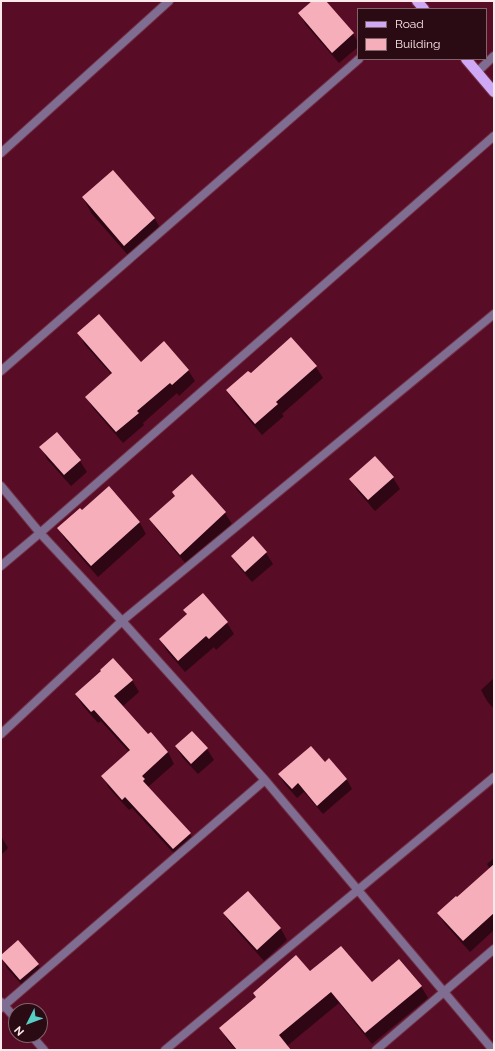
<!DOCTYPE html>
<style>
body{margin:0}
#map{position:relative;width:495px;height:1051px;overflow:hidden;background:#580c25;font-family:Raleway,sans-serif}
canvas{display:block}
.frame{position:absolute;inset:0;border:2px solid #fce9ec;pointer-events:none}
.legend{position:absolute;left:357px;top:8px;width:130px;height:52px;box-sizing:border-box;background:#2b0b13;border:1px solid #7f646a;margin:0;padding:5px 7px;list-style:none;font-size:12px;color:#fce9ec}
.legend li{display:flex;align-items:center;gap:8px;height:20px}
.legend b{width:20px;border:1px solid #7f646a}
.north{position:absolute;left:8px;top:1003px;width:40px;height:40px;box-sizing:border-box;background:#2b0b13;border:1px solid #7f646a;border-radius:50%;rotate:228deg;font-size:11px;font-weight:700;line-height:16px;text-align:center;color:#fce9ec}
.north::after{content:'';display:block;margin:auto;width:14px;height:18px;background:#56cec3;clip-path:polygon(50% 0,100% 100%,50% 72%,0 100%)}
</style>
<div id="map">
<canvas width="495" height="1051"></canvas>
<div class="frame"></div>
<ul class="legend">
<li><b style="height:5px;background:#d0a9f6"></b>Road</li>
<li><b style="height:11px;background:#f6aebb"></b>Building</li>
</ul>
<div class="north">N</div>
</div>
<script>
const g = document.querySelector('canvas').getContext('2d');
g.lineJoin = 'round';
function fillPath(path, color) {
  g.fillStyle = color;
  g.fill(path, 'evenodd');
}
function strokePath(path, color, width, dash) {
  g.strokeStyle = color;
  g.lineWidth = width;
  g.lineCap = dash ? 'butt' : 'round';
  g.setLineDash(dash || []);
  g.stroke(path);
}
const shadow = new Path2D(`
 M313,1H324L353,34L358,42V47L339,63L306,25L299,13Z
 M113,171L155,219L164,235L134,262L92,214L83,198Z
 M79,333L141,364L188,370L195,381L179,396L177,393L143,423L144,425L123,443L93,408L86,397L112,375L85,345Z
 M291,339L316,367L323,378L282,414L284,416L262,435L234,402L227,391L251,375Z
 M57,434L80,461L87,472L71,486L47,459L41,447Z
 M375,457L393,478L400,489L375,511L357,490L351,479Z
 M192,475L225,513L232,524L187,565L157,530L150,519L176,497Z
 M109,488L140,523L146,534L98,577L65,539L58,528L81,511Z
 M253,538L266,553L273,564L252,582L239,567L232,556Z
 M185,611L227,623L234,634L216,650L214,647L185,672L167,651L160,639L187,615Z
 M494,678V709L487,701L481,690Z
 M132,680L139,692L122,707L148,735L168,752L174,764L148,787L190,834L196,845L180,860L132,808L129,810L109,788L102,776L129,752L101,721L98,723L83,706L76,695Z
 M176,747L207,749L214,760L198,774L183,758Z
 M329,760L347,780L352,789L323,814L304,792L297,798L284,783L279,774L325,764Z
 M1,836L8,848L1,855Z
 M494,858V930L470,952L445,924L438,913L457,898L490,869L487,864Z
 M248,892L281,929L287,940L264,961L231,924L224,913Z
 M1,956L38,965L45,976L27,991L7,968Z
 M310,973L371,983L421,986L428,998L372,1044L339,1003L287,1046L290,1050H236L227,1040L221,1028L257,998L254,993Z`);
const building = new Path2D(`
 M312,1H326L354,33L332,53L298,13Z
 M113,170L155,218L124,246L82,197Z
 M99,314L141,362L164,341L189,370L172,385L170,383L137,411L139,413L116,432L85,397L112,373L77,333Z
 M291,337L317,366L276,402L278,404L255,424L226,390L248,371L251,373Z
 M57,432L81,460L64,475L39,447Z
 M375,456L394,477L368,500L349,479Z
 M192,474L226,512L180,555L149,519L175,496L172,492Z
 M109,486L140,522L91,566L57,528L80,508L82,510Z
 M253,536L267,552L245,572L231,556Z
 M203,593L228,622L209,639L206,636L178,661L159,639L187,614L183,610Z
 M113,658L133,680L114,696L148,734L151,732L168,752L142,776L145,779L143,781L191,833L173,849L125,797L122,800L101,776L130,750L94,710L91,712L75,694L101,671L100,670Z
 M192,731L208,748L191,764L175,746Z
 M311,746L325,762L329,758L347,779L317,806L298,783L292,789L278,774Z
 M494,864V913L463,941L437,913L456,896L457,897Z
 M248,891L281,928L257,950L223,913Z
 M18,940L39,964L20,980L1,958V955Z
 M341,946L372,982L399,959L422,986L365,1033L331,992L279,1035L291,1050H237L219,1028L256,997L253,993L296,955L310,971Z`);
const street = new Path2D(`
 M477,72L494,56
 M1,153L169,1
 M1,371L359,59
 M1,486L40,533L122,621L265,780L493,1050
 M1,566L40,533L494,136
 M1,734L122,621L494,314
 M1,1002L16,1019
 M1,1008L265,780
 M31,1035L44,1050
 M165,1050L494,777
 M376,1050L494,949`);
const primary = new Path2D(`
 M417,1L424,9
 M466,59L494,92`);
fillPath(shadow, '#0007');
fillPath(building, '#f6aebb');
strokePath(street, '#722f45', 10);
strokePath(primary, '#722f45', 12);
strokePath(street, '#7f6d92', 8);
strokePath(primary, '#d0a9f6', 10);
</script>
